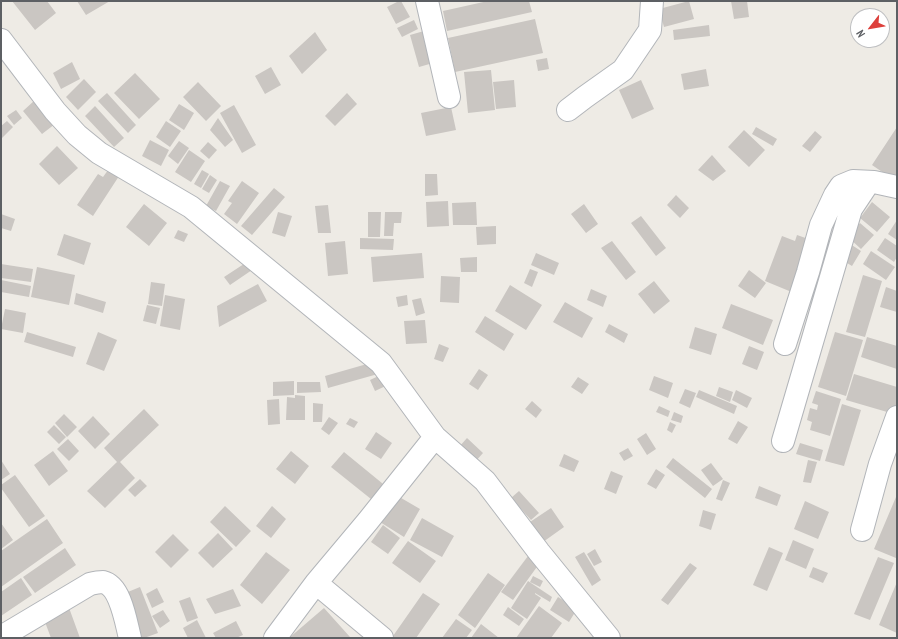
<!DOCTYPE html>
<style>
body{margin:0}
#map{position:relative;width:898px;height:639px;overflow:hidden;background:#eeebe5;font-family:"PT Sans Narrow",sans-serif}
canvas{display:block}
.frame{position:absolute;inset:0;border:2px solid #5d6064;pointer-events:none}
.north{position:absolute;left:850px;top:8px;width:40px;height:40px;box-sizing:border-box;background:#fff;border:1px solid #bebfc1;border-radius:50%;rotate:239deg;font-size:11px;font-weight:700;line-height:16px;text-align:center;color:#5d6064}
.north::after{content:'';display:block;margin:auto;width:14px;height:18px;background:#dd403c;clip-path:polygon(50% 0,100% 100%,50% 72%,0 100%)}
</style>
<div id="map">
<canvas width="898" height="639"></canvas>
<div class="frame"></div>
<div class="north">N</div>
</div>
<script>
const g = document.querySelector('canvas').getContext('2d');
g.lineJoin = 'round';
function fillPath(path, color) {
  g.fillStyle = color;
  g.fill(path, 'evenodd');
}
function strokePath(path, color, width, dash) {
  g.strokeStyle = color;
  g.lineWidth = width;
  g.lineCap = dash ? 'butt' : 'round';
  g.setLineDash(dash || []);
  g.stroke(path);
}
const building = new Path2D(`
 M12,1H47L56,13L35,30Z
 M77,1H110L86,15Z
 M399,1H401L410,17L396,24L387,7Z
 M488,1H529L532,12L447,31L443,11Z
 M689,1L694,19L664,27L659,9Z
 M731,1H747L749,17L734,19Z
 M535,19L543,53L455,72L448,38Z
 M414,20L418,29L402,37L397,28Z
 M709,25L710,36L674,40L673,30Z
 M431,29L440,61L419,67L410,35Z
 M315,32L327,50L302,74L289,56Z
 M547,58L549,69L538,71L536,60Z
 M72,62L80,79L61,89L53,73Z
 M271,67L281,85L265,94L255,76Z
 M706,69L709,86L684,90L681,74Z
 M491,70L495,110L468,113L464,72Z
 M135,73L160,99L139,119L114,93Z
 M84,79L96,92L78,110L66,97Z
 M514,80L516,107L496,109L493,82Z
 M641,80L654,109L632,119L619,90Z
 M198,82L221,106L206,121L183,97Z
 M107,93L136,125L128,133L98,101Z
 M347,93L357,104L335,126L325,116Z
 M35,100L55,124L42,134L23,111Z
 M179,104L194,113L184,130L169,120Z
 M234,105L256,145L242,153L220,113Z
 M95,106L124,138L114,147L85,116Z
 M451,107L456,130L426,136L421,113Z
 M16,110L22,118L14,125L7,116Z
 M218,118L233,140L225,147L210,130Z
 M7,121L13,127L1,139V126Z
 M166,121L181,131L170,147L156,137Z
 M756,127L777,139L773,146L752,134Z
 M897,127V175L894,180L872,165Z
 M744,130L765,150L749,167L728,147Z
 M815,131L822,137L810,152L802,146Z
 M150,140L169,150L161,166L142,156Z
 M179,141L189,148L178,164L168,156Z
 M208,142L217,150L209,159L200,151Z
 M57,146L78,168L59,185L39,164Z
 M189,150L205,161L191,182L175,172Z
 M712,155L726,171L713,181L698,170Z
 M111,166L121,173L93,216L77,205L98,174L103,177Z
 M202,170L209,174L201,188L194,184Z
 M425,174H437L438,195L425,196Z
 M210,175L217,180L209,193L202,189Z
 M220,181L230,186L216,211L206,206Z
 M242,181L259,193L237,224L224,214L232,203L228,201Z
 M274,188L285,197L252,235L241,226Z
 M676,195L689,208L680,218L667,205Z
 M448,201L449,226L427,227L426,202Z
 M476,202L477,225H453L452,203Z
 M872,202L890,217L877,232L860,218Z
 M144,204L167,223L149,246L126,227Z
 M584,204L598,224L586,233L571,214Z
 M328,205L331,233H318L315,206Z
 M278,212L292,216L285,237L272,233Z
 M368,212H381L380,237H368Z
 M385,212H402L401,223H394L393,236H384Z
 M1,214L15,219L11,231L1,228Z
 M641,216L666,248L656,256L631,223Z
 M897,220V240L888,234Z
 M860,223L874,235L861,249L848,237Z
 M496,226V244L477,245L476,227Z
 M178,230L188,234L184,242L174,238Z
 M64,234L91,243L84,265L57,255Z
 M797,235L814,241L794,293L765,281L782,236L795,241Z
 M360,238L394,239L393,250L360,249Z
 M885,238L897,246V257L894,262L877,250Z
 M345,241L348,274L328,276L325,243Z
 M612,241L636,272L626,280L601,248Z
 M847,242L861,251L852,266L837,257Z
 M871,251L895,267L886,280L863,264Z
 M422,253L424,278L373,282L371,257Z
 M536,253L559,263L554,275L531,265Z
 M477,257V272H461L460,258Z
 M247,262L252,270L230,285L224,277Z
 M1,264L33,269L31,282L1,278Z
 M37,267L75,275L69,305L31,297Z
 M530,269L538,272L532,287L524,283Z
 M749,270L766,283L755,298L738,286Z
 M863,275L882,281L865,337L846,332Z
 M441,276L460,277L459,303L440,302Z
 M1,280L31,286L29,297L1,292Z
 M654,281L670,301L654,314L638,294Z
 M151,282L165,284L162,306L148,304Z
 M258,284L267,301L219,327L217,306Z
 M510,285L542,305L526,330L495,311Z
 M886,287L897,291V312L880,307Z
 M591,289L607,296L603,307L587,300Z
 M76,293L106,302L103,313L74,304Z
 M165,295L185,299L180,330L160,326Z
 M407,295L408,305L398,307L396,297Z
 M421,298L425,313L416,316L412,300Z
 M565,302L593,318L582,338L553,322Z
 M731,304L773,320L763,345L722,328Z
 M147,305L160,308L156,324L143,321Z
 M5,309L26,313L23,333L1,329Z
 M485,316L514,334L504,351L475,332Z
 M425,320L427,343L406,344L404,321Z
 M609,324L628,334L624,343L605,332Z
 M695,327L717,334L711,355L689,348Z
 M27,332L76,347L73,357L24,342Z
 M98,332L117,340L104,371L86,364Z
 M835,332L863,340L846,396L818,387Z
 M867,337L897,346V369L861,357Z
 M439,344L449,348L443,362L434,359Z
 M749,346L764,352L757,370L742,364Z
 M381,360L385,372L328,388L325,376Z
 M479,369L488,375L478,390L469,384Z
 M387,372L392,383L375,391L370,380Z
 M854,374L897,387V403L894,414L846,400Z
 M654,376L673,383L668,398L649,390Z
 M578,377L589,384L582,394L571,387Z
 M294,381V395L273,396V382Z
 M297,382H320L321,392L297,393Z
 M719,387L733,392L730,402L716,396Z
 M685,389L696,393L690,408L679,403Z
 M699,390L737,406L734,414L696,397Z
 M736,390L752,398L747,408L732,400Z
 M816,391L841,399L830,436L810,430L812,422L807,420L810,408L817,410L818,405L812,403Z
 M295,395L305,396V420H286L287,397L295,398Z
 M279,399L280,424L268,425L267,400Z
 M532,401L542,410L536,418L525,409Z
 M313,403L323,404L322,422H313Z
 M842,404L861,410L844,466L825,461Z
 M659,406L670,411L668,417L656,412Z
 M144,409L159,425L120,462L135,478L105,508L87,491L117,462L104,448Z
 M674,412L683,416L681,423L671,420Z
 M64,414L77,427L67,437L55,423Z
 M93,416L110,434L95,449L78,431Z
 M329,417L338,423L329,435L321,429Z
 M350,418L358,422L354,428L346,424Z
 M738,421L748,427L737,444L728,439Z
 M670,422L676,425L672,433L667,430Z
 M54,425L66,437L59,444L47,432Z
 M376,432L392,443L381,459L365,449Z
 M646,433L656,449L647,455L637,439Z
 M467,438L483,453L475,462L459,447Z
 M68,439L79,451L69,461L57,449Z
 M800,443L823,450L820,461L796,454Z
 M628,448L633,456L624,461L619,453Z
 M53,451L68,471L49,486L34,465Z
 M291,451L309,466L295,484L276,469Z
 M344,452L388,488L376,503L331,467Z
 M564,454L579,461L574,472L559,466Z
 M673,458L712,489L705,498L666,467Z
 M1,460L10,474L1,480Z
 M808,460L817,462L811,483L803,482Z
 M711,463L723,479L713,486L701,470Z
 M656,469L665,475L656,489L647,484Z
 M611,471L623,476L616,494L604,489Z
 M15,475L45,516L29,527L1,488V485Z
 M140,479L147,486L135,497L128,490Z
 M723,480L730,483L722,501L716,499Z
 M759,486L781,495L777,506L755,498Z
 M519,491L539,513L531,520L511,498Z
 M396,495L420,509L404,537L380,522Z
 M896,497H897V554L896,558L874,549Z
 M805,501L829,512L818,539L794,529Z
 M225,506L251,531L236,547L210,522Z
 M272,506L286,519L271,538L256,526Z
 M551,508L564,527L543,542L530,522Z
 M703,510L716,514L711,530L699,526Z
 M422,518L454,536L442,557L410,540Z
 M47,519L63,543L1,587V551Z
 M1,523L13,540L1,549Z
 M383,525L400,538L388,554L371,542Z
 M218,533L233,549L213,568L198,553Z
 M173,534L189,550L171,568L155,552Z
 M793,540L814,549L806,569L785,560Z
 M408,541L436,561L420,583L392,563Z
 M769,547L783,553L767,591L753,585Z
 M65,548L76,565L35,593L23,577Z
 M595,549L602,562L594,566L587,554Z
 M266,552L290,570L262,604L240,585Z
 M584,552L601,580L592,586L575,557Z
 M528,556L539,564L513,600L501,592Z
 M878,557L894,563L870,620L854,614Z
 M690,563L697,568L668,605L661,600Z
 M813,567L828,573L823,583L809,577Z
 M488,573L505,585L475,628L458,615Z
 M533,576L543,581L540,587L530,582Z
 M21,578L32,595L1,616V592Z
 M528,581L552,597L550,602L535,593V594L541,598L527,619L511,608Z
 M897,582V633L879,625Z
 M140,587L158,633L144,638H141L123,594Z
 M157,588L164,602L152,608L146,594Z
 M233,589L241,606L215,614L206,599Z
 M423,593L440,604L416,638H395L393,636Z
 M190,597L198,618L187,622L179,601Z
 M558,597L577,609L569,622L550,610Z
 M68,605L80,638H51L42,614Z
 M539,606L562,623L551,638H516Z
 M508,607L524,619L519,626L503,615Z
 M324,608L350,637L289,638Z
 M163,610L170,621L160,628L152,616Z
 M456,619L472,630L466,638H442Z
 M197,620L206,638H188L183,628Z
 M236,621L243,635L236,638H216L213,633Z
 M481,624L499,638H471Z`);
const minor = new Path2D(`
 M427,1L449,97
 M1,40L55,111L77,135L99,153L191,207L381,363L435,437L485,481L539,552L609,638
 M568,110L585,97L623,70L650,30L652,1
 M785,344L808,272L821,225L835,195L841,186L853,181L874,182L897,187
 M783,441L851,209L869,182
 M862,530L880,464L897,417
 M316,583L382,638
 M1,637L90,584C94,583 100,582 103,582C121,586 126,623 130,638
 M275,638L316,583L368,521L435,437`);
fillPath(building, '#cac6c2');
strokePath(minor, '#b2b5b9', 24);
strokePath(minor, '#fff', 22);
</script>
